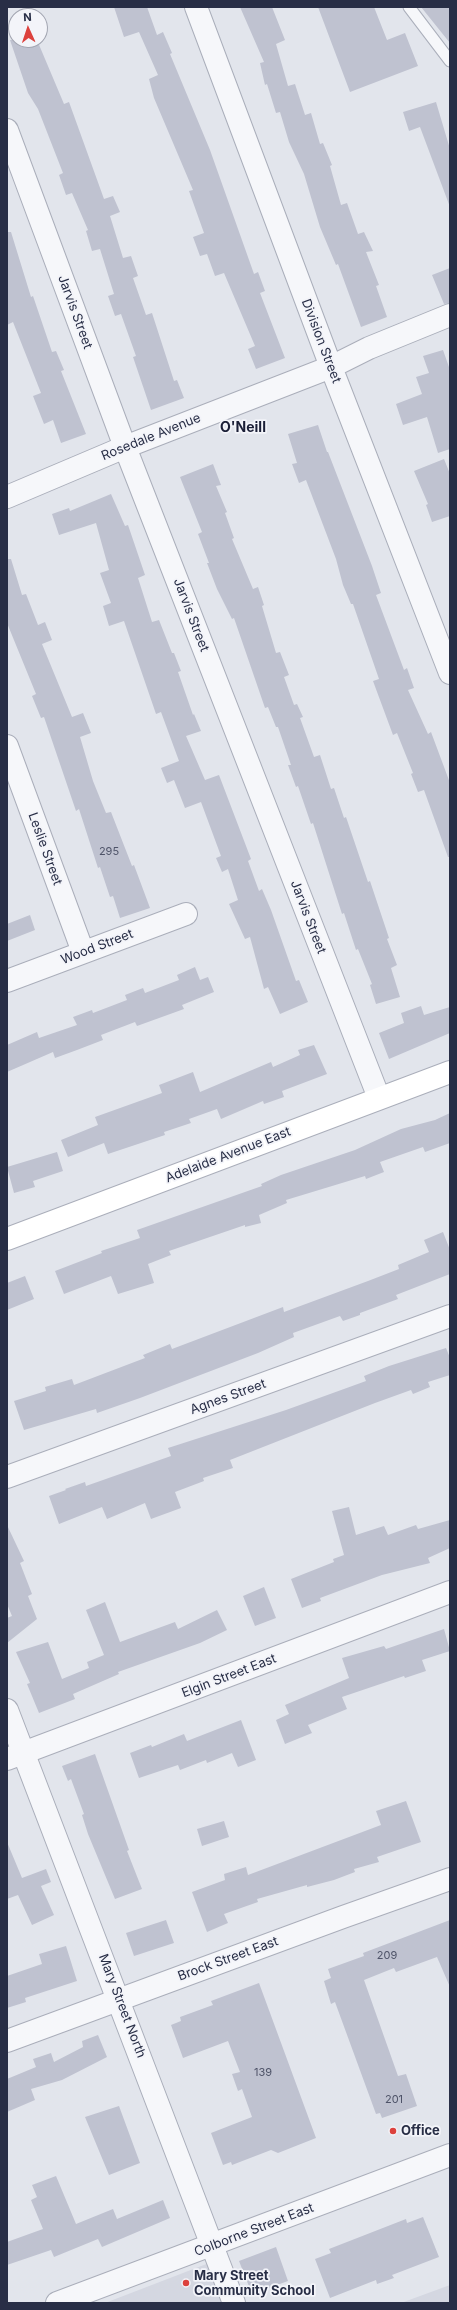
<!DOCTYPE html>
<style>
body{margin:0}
#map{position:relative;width:457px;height:2310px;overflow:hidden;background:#e2e5ec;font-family:Inter,sans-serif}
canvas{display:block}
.frame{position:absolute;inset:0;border:8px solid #282e46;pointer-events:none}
.north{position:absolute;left:8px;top:8px;width:40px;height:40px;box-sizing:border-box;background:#f3f4f9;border:1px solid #a2a5b1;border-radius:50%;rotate:357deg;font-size:11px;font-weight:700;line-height:16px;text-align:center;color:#282e46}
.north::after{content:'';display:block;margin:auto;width:14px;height:18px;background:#dc413d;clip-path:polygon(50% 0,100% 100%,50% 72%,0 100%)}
</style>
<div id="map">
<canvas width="457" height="2310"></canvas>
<div class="frame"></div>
<div class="north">N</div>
</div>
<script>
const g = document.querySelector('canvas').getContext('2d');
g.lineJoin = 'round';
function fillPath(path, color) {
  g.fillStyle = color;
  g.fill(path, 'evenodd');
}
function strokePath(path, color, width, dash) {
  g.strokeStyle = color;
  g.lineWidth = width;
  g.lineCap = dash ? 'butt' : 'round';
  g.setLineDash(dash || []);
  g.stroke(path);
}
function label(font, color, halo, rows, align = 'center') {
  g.font = font + ' Inter,sans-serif';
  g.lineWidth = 3.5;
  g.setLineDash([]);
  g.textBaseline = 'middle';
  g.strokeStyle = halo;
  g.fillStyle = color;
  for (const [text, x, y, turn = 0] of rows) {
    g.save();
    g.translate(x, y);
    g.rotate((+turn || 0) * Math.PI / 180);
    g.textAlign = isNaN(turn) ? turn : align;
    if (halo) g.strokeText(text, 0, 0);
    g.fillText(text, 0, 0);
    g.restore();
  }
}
const built = new Path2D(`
 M209,2263L222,2303H105Z
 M450,2285V2303H401Z`);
const building = new Path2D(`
 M114,7H147L157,35L163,32L172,53L170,54L210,150L254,274L258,272L265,291L260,293L285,358L256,369L248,349L255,346L224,273L215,276L207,254L200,256L193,237L204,233L189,191L193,190L154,98L149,79L158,75L139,32L124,37Z
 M240,7H272L285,40L276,44L288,86L295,84L305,115L311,113L320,144L323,143L332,165L330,166L341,205L347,203L358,234L364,232L373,251L366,252L379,285L376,286L387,317L361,327L338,264L336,265L320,227L304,174L289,142L280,112L276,113L267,84L265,85L260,63L264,62Z
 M318,7H374L387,40L405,33L418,66L350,92Z
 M421,7H450V43Z
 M10,40H37L64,104L69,102L104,199L113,196L120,212L110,216L123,258L131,256L138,276L133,278L146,315L152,313L174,381L177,380L184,398L151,410L133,357L136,356L121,314L115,316L108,296L114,294L100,249L92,251L86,231L88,230L72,193L66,195L59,175L63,173L38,109L28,93Z
 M436,102L450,149V207L420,127L409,131L403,112Z
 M7,232H11L31,297L33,296L52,352L56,351L64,370L61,371L86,434L61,443L53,420L44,424L33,396L41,393L13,322L7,325Z
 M450,268V303L444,304L432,275Z
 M443,350L450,370V449L438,453L427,417L403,425L396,404L422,394L416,377L429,373L423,356Z
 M318,425L327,452H328L372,566L381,593L376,595L404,670L407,668L414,688L408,690L428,734L431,732L450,783V857H448L424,790L418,792L411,774L413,773L397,733L393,735L373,681L379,679L353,604H351L343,585L336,559L306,480L299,483L292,464L297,463L288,434Z
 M444,459L450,474V516L432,522L426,505L428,504L414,471Z
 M213,464L221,485L216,486L227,512L225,513L234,538L232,539L253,589L258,587L264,605L262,606L276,653L280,652L289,675L284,677L294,705L297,704L303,717L300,718L314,757L320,755L331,789L334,788L344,818L346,817L368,882L370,881L389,938L387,939L397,965L391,968L400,997L376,1004L370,985L372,984L358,949L356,950L344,913L342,914L313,823L311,824L298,786L296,787L288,765H291L278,727H276L268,707L265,708L234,618L232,619L217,589L207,563H209L198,534L202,532L180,477Z
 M111,494L125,526L128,525L145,575L138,578L152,622L159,620L172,653H174L181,671L178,672L193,715L194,714L201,731L186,736L205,780L219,775L251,859L248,861L259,891L262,889L271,910L296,981L299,980L308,1002L280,1014L268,987L264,989L250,937L245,939L229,904L238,900L228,869L222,872L216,858L221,856L201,802L185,808L174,780L167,783L161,768L179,761L161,712L156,714L124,621L109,626L103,606L111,603L100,573L109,570L96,523L59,535L52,514L69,508L70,511Z
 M7,559H11L22,595L26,594L38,625L45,622L52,640L42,644L72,717L83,713L91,733L80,737L93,781L106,813L111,812L132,866L134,865L150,908L120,918L113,896L110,897L100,867L98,868L79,809L76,811L44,717L41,718L32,696L36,694L7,623Z
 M30,915L35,930L7,941V924Z
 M195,967L200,980L208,977L214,992L182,1005L184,1009L137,1026L135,1022L101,1035L103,1040L77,1050L55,1058L53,1052L7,1072V1045L37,1032L39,1038L77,1025L73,1017L92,1010L93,1013L127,1000L125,995L143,988L145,993L179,980L177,975Z
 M421,1006L424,1015L450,1007V1033L389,1059L379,1033L404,1023L401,1013Z
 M314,1045L327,1074L282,1091L284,1097L264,1104L263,1101L221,1119L217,1109L189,1119L191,1123L164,1132L165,1135L108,1154L104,1143L68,1157L61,1140L98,1125L95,1117L162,1093L159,1085L193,1072L200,1092L271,1062L273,1067L300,1055L298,1050Z
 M450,1113V1143L425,1152L423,1147L380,1162L384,1172L366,1179L365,1176L286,1200L287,1203L259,1215L261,1223L245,1227V1225L169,1251L171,1255L148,1264L154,1283L118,1294L111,1276L64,1294L55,1271L102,1253L101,1251L140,1238L137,1230L262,1186L261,1184L281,1175L355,1150L401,1129L435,1120Z
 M57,1152L63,1171L33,1181L35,1187L14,1193L7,1167Z
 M443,1232L450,1250V1274L396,1295L398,1299L360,1313V1315L343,1321L340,1316L293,1333L294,1337L258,1353L140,1398L97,1413L96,1409L24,1430L14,1401L46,1391L45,1387L72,1379L74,1385L145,1358L143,1355L170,1344L172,1349L283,1307L284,1312L368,1281L399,1269L398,1265L429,1252L424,1240Z
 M25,1276L34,1299L7,1310V1283Z
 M446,1348L450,1358V1375L428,1382L430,1387L413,1394L411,1390L375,1403L230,1460L233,1468L203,1478L204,1481L175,1492L181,1508L151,1519L145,1503L107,1519L102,1507L59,1524L49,1496L66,1490L65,1489L85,1482L86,1486L171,1456L168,1448L286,1410L366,1381L364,1376L389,1366Z
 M349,1507L356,1535L384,1526L388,1535L416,1525L418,1529L450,1520V1548L428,1558L430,1563L382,1575L320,1598L321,1601L302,1608L291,1579L334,1562L333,1559L344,1555L332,1511Z
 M7,1525L24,1561L20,1563L32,1594L28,1596L37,1619L7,1643V1618L12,1616L7,1604Z
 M264,1587L276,1618L255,1626L243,1596Z
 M105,1602L120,1642L175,1622L178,1629L217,1610L227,1630L200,1643L118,1672L119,1674L73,1694L75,1699L39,1713L27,1684L30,1683L16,1652L48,1642L62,1679L89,1668L87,1662L104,1655L86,1610Z
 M444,1629L450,1651L422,1660L426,1671L405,1678L404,1676L342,1697L347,1709L308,1725L312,1733L285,1744L276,1720L289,1714L285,1705L349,1678L342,1658L384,1646L386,1649Z
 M241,1720L256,1760L238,1767L232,1753L207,1763L206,1760L180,1770L178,1765L139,1778L130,1753L151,1745L152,1747L184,1734L187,1741Z
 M95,1754L129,1850L127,1851L142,1889L115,1899L88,1834L82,1815L84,1814L71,1779L68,1781L62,1766Z
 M406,1801L421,1842L377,1857L379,1862L354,1869L355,1872L334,1880L307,1887V1885L257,1899L258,1902L224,1914L228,1923L207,1932L192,1892L225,1880L224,1874L246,1867L248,1875L381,1825L376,1811Z
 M224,1821L229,1837L202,1846L197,1829Z
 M7,1842L22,1878L46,1869L51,1882L41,1886L54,1915L32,1925L18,1895L7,1899Z
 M166,1920L174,1943L134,1956L126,1933Z
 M450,1920V1987L437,1957L396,1972L394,1968L364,1980L398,2076L406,2074L417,2106L382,2118L380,2113L376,2114L335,2002L331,2004L324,1981L331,1978L328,1969L364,1956L363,1953Z
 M66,1946L77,1981L25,1998L26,2002L7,2008V1976L42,1964L39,1954Z
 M259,1983L316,2138L278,2153L271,2150L232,2165L231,2162L223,2165L211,2133L252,2117L242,2089L238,2091L232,2074L240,2072L228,2041L183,2058L171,2025L181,2021L180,2017L213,2005L211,2001Z
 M98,2035L107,2057L62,2080L31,2089L35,2100L7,2112V2079L36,2067L33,2059L51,2053L54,2062L83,2047L82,2041Z
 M119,2106L140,2163L109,2175L85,2117Z
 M56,2176L76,2224L113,2209L117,2219L163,2200L170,2218L102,2247L98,2239L54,2257L51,2250L7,2265V2242L43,2229L31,2200L37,2197L32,2185Z
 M423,2217L439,2257L392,2275L394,2278L377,2284L376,2280L330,2298L315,2259L331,2253L329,2249L388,2226L406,2219L407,2223Z
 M276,2247L288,2281L252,2294L239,2261Z`);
const service = new Path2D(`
 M409,7L450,61`);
const minor = new Path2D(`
 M196,7L331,367L450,673
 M7,130L125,447L379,1098
 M7,497L125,447L331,367L369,348L450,315
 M7,746L83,952
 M7,981L186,914
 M7,1477L450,1316
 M7,1759L450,1592
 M7,2041L343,1917L450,1879
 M57,2303L450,2155`);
const tertiary = new Path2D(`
 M7,1710L234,2303`);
const secondary = new Path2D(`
 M7,1239L450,1072`);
const markers = [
 [393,2131,4,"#dc413d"],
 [186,2283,4,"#dc413d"]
];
const numberNames = [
 ["295",109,852],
 ["209",387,1956],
 ["139",263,2073],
 ["201",394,2100]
];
const streetNames = [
 ["Jarvis Street",75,312,70],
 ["Division Street",321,341,69],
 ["Rosedale Avenue",151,437,-22],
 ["Jarvis Street",191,615,69],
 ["Leslie Street",45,849,70],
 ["Jarvis Street",308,917,69],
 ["Wood Street",97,947,-21],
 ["Adelaide Avenue East",228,1155,-21],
 ["Agnes Street",228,1397,-20],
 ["Elgin Street East",229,1676,-21],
 ["Brock Street East",228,1959,-20],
 ["Mary Street North",122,2006,69],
 ["Colborne Street East",254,2230,-21]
];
const poiNames = [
 ["Office",401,2131],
 ["Mary Street",194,2276],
 ["Community School",194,2291]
];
const neighbourhoodNames = [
 ["O'Neill",243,428]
];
fillPath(built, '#d4d7e1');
fillPath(building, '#bfc2d0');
strokePath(service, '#aaaeba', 13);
strokePath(minor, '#aaaeba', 24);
strokePath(tertiary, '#aaaeba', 24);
strokePath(secondary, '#aaaeba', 24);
strokePath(service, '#f6f7fa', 11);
strokePath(minor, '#f6f7fa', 22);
strokePath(tertiary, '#f6f7fa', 22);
strokePath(secondary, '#fff', 22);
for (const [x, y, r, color] of markers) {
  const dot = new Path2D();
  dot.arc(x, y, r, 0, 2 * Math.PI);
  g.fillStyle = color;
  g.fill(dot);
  strokePath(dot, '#f3f4f9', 1.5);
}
label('11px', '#4e5368', null, numberNames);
label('13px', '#282e46', '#f3f4f9', streetNames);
label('bold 13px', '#282e46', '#f3f4f9', poiNames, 'left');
label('bold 14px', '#1b1f37', '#f3f4f9', neighbourhoodNames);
</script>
